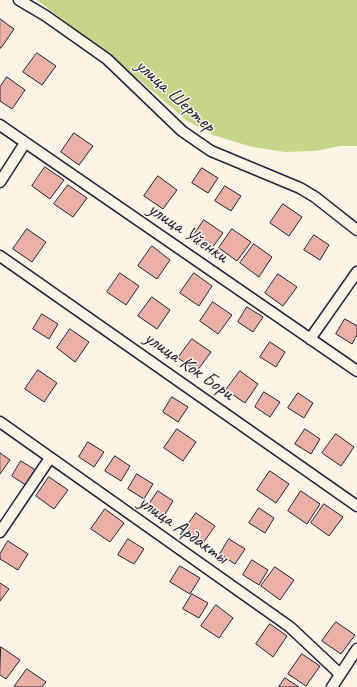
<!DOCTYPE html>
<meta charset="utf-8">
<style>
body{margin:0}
canvas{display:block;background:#fcf5e5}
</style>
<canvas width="357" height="687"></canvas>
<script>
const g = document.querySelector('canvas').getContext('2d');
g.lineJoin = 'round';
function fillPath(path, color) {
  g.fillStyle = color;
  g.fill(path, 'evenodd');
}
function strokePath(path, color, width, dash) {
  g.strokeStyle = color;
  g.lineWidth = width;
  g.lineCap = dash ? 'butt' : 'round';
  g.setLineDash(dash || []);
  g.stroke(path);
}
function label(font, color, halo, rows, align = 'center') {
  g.font = font + ' Caveat,sans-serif';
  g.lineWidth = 3;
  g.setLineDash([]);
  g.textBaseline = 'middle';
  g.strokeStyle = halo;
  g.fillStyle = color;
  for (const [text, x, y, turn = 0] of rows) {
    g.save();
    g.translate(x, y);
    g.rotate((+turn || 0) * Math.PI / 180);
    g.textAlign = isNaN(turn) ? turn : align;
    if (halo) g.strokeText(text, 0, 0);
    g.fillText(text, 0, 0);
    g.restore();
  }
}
const green = new Path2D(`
 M37,0H357V146H340L315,151L285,152L252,147L213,135L186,120L115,59Z`);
const building = new Path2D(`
 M0,19L14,29L1,48H0Z
 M37,53L56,66L42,85L23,72Z
 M7,77L25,90L12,109L0,101V87Z
 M74,133L93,146L79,165L61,152Z
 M45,167L64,180L50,199L32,186Z
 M202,168L218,178L208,193L192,183Z
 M158,176L177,190L163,209L144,196Z
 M68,185L87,198L73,217L54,204Z
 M225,186L241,196L231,211L215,201Z
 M283,204L302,217L289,236L270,223Z
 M204,220L223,233L209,252L191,239Z
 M27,229L46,242L32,262L13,249Z
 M232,229L251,242L237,261L219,248Z
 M314,235L329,245L320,260L304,250Z
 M254,244L272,257L259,277L240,263Z
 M152,246L170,260L157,279L138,266Z
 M120,273L139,286L126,305L107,292Z
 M194,273L212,286L199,306L180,293Z
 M278,274L297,287L283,306L265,293Z
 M152,297L170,310L157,329L138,316Z
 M213,302L232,315L218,334L200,321Z
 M247,307L263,317L253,332L238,322Z
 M42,314L58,324L49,339L33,329Z
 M345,319L357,326V335L352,344L336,334Z
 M70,329L89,342L75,362L57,348Z
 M192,339L211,352L197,371L178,358Z
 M270,342L285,352L276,367L260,357Z
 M38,370L57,383L44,402L25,389Z
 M240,371L258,384L245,403L226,390Z
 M264,392L280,402L270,417L255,407Z
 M298,393L313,403L304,418L288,408Z
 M172,397L188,407L178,422L163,412Z
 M177,429L196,442L183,461L164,448Z
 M305,429L320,439L311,454L295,444Z
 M336,434L354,447L341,466L322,453Z
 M88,442L104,452L94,467L79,457Z
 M0,453L10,460L0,474Z
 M115,456L130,466L121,481L105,471Z
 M21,461L37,471L27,486L12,476Z
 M270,471L289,484L276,503L257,490Z
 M137,474L153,484L144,499L128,489Z
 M49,477L68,490L54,509L36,496Z
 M158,491L173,501L164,516L148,506Z
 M301,491L320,504L307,524L288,511Z
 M324,504L343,517L329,536L311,523Z
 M259,508L274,518L265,533L249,523Z
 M105,509L124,523L110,542L91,529Z
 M196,513L215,526L201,546L183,532Z
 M128,539L144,549L134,564L118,555Z
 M229,539L245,549L235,564L220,554Z
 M8,541L28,554L18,570L0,559V554Z
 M252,560L268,570L259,585L243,575Z
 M180,566L200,578L190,594L170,582Z
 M275,567L294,580L280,600L261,586Z
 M0,583L9,589L0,601Z
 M192,594L208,603L199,618L183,609Z
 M216,605L233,618L219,638L201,626Z
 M336,622L355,635L341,654L322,641Z
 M270,624L287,636L273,657L256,644Z
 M1,647L20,660L6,679L0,675Z
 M302,654L320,666L306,686L288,674Z
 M27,669L46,682L42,687H14Z
 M285,678L299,687H279Z`);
const minor = new Path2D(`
 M19,0L46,16L107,59L182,131L211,151L300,188L315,197L357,230
 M0,125L357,371
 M0,182L25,143
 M0,256L357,506
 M310,339L357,272
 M0,422L290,627L340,674
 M0,532L50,458
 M332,687L357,649`);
const streetNames = [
 ["улица Шертер",175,96,42],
 ["улица Уйенки",188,233,34],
 ["улица Кок Бори",189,366,35],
 ["улица Ардакты",183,530,35]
];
fillPath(green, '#c7d589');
fillPath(building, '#eab0a6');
strokePath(building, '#22223b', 1);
strokePath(minor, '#22223b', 13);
strokePath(minor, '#fcf5e5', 10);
label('20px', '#22223b', '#fcf5e5', streetNames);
</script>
